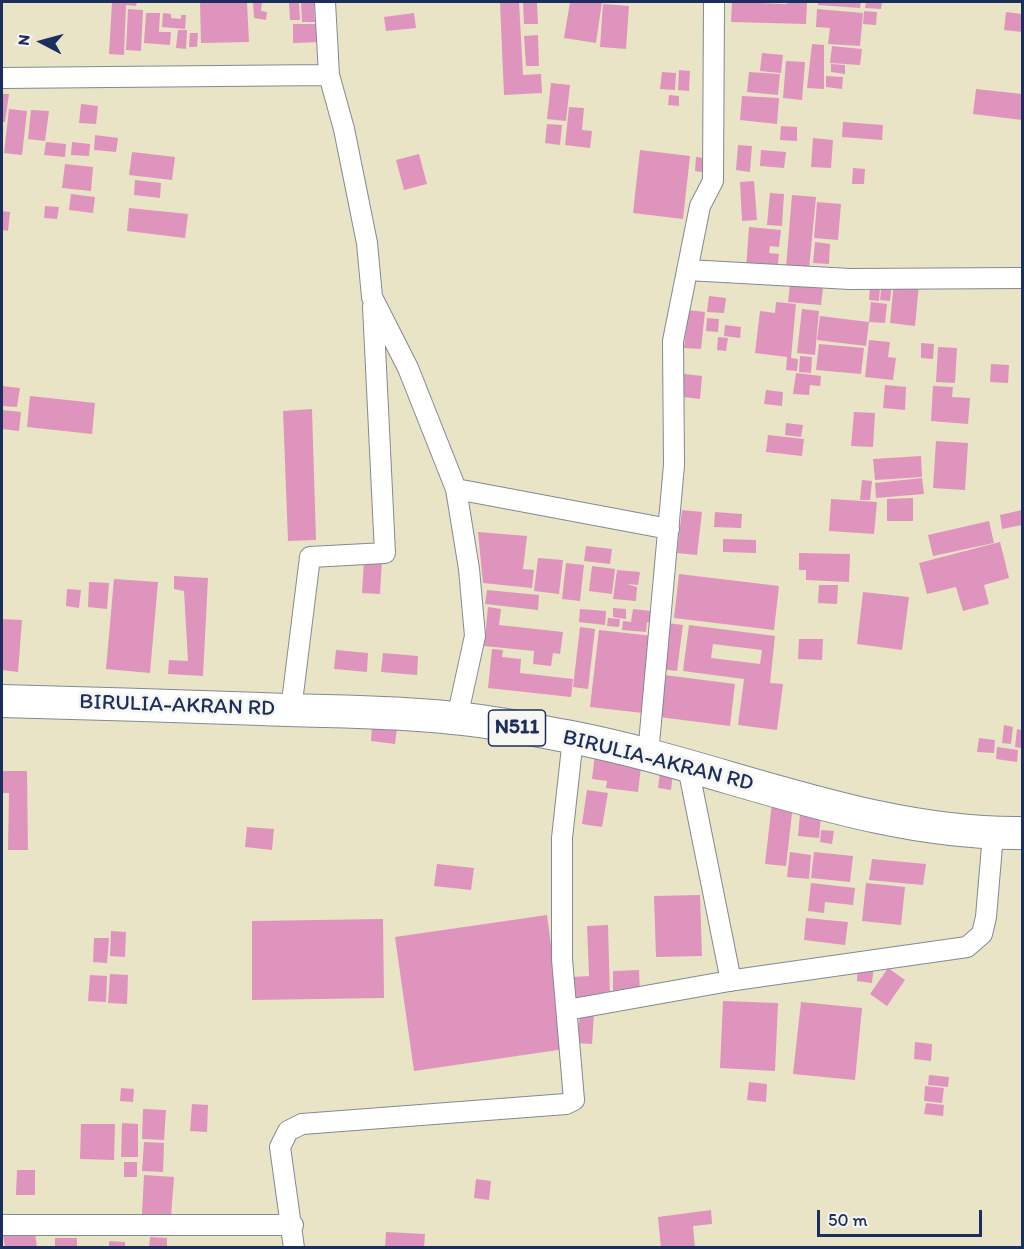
<!DOCTYPE html>
<style>
body{margin:0}
#map{position:relative;width:1024px;height:1249px;overflow:hidden;background:#e9e4c6;font-family:Itim,sans-serif}
canvas{display:block}
.frame{position:absolute;inset:0;border:3px solid #1b2f5e;pointer-events:none}
.north{position:absolute;left:12px;top:12px;width:60px;height:60px;-webkit-text-stroke:4px #f6f6f2;paint-order:stroke;rotate:276deg;font-size:16px;font-weight:700;line-height:24px;text-align:center;color:#1b2f5e}
.north::after{content:'';display:block;margin:auto;width:21px;height:27px;background:#1b2f5e;clip-path:polygon(50% 0,100% 100%,50% 72%,0 100%)}
.scale{position:absolute;left:817px;top:1210px;width:165px;height:27px;box-sizing:border-box;border:3px solid #1b2f5e;border-top:0;padding-left:8px;font-size:18px;line-height:21px;white-space:nowrap;color:#1b2f5e;-webkit-text-stroke:4px #f6f6f2;paint-order:stroke}
</style>
<div id="map">
<canvas width="1024" height="1249"></canvas>
<div class="frame"></div>
<div class="north">N</div>
<div class="scale">50 m</div>
</div>
<script>
const g = document.querySelector('canvas').getContext('2d');
g.lineJoin = 'round';
function fillPath(path, color) {
  g.fillStyle = color;
  g.fill(path, 'evenodd');
}
function strokePath(path, color, width, dash) {
  g.strokeStyle = color;
  g.lineWidth = width;
  g.lineCap = dash ? 'butt' : 'round';
  g.setLineDash(dash || []);
  g.stroke(path);
}
function label(font, color, halo, rows, align = 'center') {
  g.font = font + ' Itim,sans-serif';
  g.lineWidth = 6;
  g.setLineDash([]);
  g.textBaseline = 'middle';
  g.strokeStyle = halo;
  g.fillStyle = color;
  for (const [text, x, y, turn = 0] of rows) {
    g.save();
    g.translate(x, y);
    g.rotate((+turn || 0) * Math.PI / 180);
    g.textAlign = isNaN(turn) ? turn : align;
    if (halo) g.strokeText(text, 0, 0);
    g.fillText(text, 0, 0);
    g.restore();
  }
}
const building = new Path2D(`
 M112,2H137L136,6L126,5L124,55L109,54Z
 M200,2H247L249,42L201,43Z
 M253,2H262L261,11L267,12L266,20L254,18Z
 M289,2H299L300,20H290Z
 M301,2H322L323,5H314L315,22H302Z
 M500,2H519L523,75L541,74L542,93L504,95Z
 M523,2H537L538,24H524Z
 M570,2H602L596,43L564,38Z
 M732,2L787,4L788,2H807L806,24L731,22Z
 M818,2H861L860,8L818,5Z
 M866,2H882L881,9L865,8Z
 M603,4L629,6L626,49L600,47Z
 M128,9L143,10L141,51L126,50Z
 M817,9L863,13L860,46L828,44L830,28L816,27Z
 M864,11L877,12L876,25L863,24Z
 M1006,12L1022,14V32L1004,30Z
 M146,13H160L159,32H171L170,45L144,43Z
 M163,13L171,14V18L181,19V15H186L185,29L162,27Z
 M414,13L416,28L386,31L384,17Z
 M293,24H319L320,42L293,43Z
 M178,30H187L186,49L176,48Z
 M190,33H198L197,47H189Z
 M538,35L539,66H526L524,36Z
 M812,44L824,45V89L807,88Z
 M832,46L862,49L860,65L830,63Z
 M762,53L783,55L781,73L760,71Z
 M786,61L805,62L802,100L783,98Z
 M831,64L845,65V74L831,72Z
 M679,70L690,71L689,91L678,90Z
 M662,72L676,73L675,90L660,89Z
 M749,72L780,74L778,95L747,92Z
 M826,76L843,77L842,89L826,87Z
 M551,83L570,85L566,121L547,119Z
 M976,89L1022,94V120L973,114Z
 M2,94H9L5,122H2Z
 M669,95L679,96V106L668,105Z
 M742,96L779,98L777,124L740,120Z
 M81,104L98,106L96,124L79,123Z
 M569,107L584,108L582,130L592,131L590,148L565,145Z
 M9,109L27,111L22,155L4,153Z
 M31,110L49,111L45,141L28,139Z
 M843,122L883,125L882,140L842,137Z
 M547,124L562,125L560,145L545,143Z
 M781,126L797,127V141L780,140Z
 M95,135L118,138L116,152L94,150Z
 M813,138L833,140L831,168L811,167Z
 M46,142L66,144L65,157L44,155Z
 M72,142L90,144L89,156L71,155Z
 M738,145L752,146L750,172L736,170Z
 M640,150L690,156L683,219L633,213Z
 M761,150L786,152L784,168L760,166Z
 M132,152L175,157L172,180L129,175Z
 M419,154L427,184L404,190L396,160Z
 M696,157L712,159L710,173L695,171Z
 M65,164L93,167L91,191L62,188Z
 M853,168L865,169L864,184H852Z
 M135,180L161,183L160,198L134,195Z
 M754,181L757,220L742,221L740,182Z
 M770,193L784,194L782,226L767,225Z
 M71,194L95,197L93,213L69,210Z
 M792,195L816,197L809,269L786,267Z
 M817,202L841,204L838,240L814,238Z
 M45,206L59,207L57,219L44,218Z
 M129,208L188,214L185,238L127,231Z
 M2,211L10,212L8,231L2,230Z
 M749,227L781,230L779,247L770,246L769,253L779,254L777,271L746,269Z
 M815,242L830,244L829,264L813,263Z
 M882,282L892,283L890,301L880,300Z
 M894,282L919,284L915,326L890,323Z
 M790,284L823,288L821,305L788,302Z
 M870,285L880,286L879,301L869,300Z
 M709,296L726,298L724,313L707,312Z
 M776,302L796,304L791,358L798,359L797,371L786,370L787,357L755,353L760,311L775,313Z
 M871,302L887,304L885,323L869,322Z
 M802,309L819,311L815,355L797,353Z
 M688,310L705,312L701,349L684,348Z
 M820,316L869,322L866,346L817,340Z
 M707,318L719,319L718,332L706,331Z
 M725,325L741,327L740,338L724,336Z
 M718,337L728,338L726,351L717,350Z
 M869,340L890,342L888,357L896,358L893,380L865,377Z
 M921,343L934,344L933,359L921,358Z
 M819,344L864,348L861,374L816,370Z
 M938,347L957,348L955,383L936,382Z
 M800,356L812,357L811,373L799,372Z
 M991,364L1009,365L1008,383L990,382Z
 M796,373L821,376L820,386L810,385L809,395L793,394Z
 M684,374L702,376L700,399L682,397Z
 M885,385L906,387L905,410L883,408Z
 M2,386L20,388L17,407L2,406Z
 M933,386L953,387L952,397L970,398L968,424L931,421Z
 M766,390L783,392L782,406L764,404Z
 M30,396L95,403L92,434L27,427Z
 M312,409L316,540L288,541L283,411Z
 M2,410L21,412L19,431L2,429Z
 M854,412L875,413L873,447L851,446Z
 M786,423L803,425L801,437L785,435Z
 M768,435L804,439L802,456L766,452Z
 M936,441L968,443L965,490L933,488Z
 M921,456L922,477L875,480L873,459Z
 M922,478L924,494L876,498L875,483Z
 M862,480L872,481L870,500H860Z
 M913,498V521H887V499Z
 M831,499L877,502L874,534L829,531Z
 M682,510L702,512L697,555L677,553Z
 M1022,510V525L1002,529L1000,515Z
 M715,512L742,514L741,528L714,527Z
 M989,521L994,543L933,556L928,535Z
 M478,532L527,536L523,569L534,570L532,588L483,583Z
 M723,539L756,540V553L723,552Z
 M1000,542L1009,578L984,585L989,604L963,611L956,587L927,594L919,563Z
 M586,546L612,549L610,564L584,561Z
 M799,553L850,554L849,582L806,580V570H799Z
 M538,558L563,560L559,594L534,591Z
 M364,559H382L380,594L362,593Z
 M566,563L584,565L580,601L562,599Z
 M592,566L615,569L612,594L589,591Z
 M617,570L640,572L638,585L627,584L637,587L636,601L613,599Z
 M679,574L779,586L774,630L674,618Z
 M174,576L208,578L203,676L168,674L169,660L188,661L184,591L174,589Z
 M114,579L158,582L150,673L106,669Z
 M89,582L109,583L107,609L88,607Z
 M819,585H838L837,604L818,603Z
 M67,589L81,590L79,608L66,606Z
 M487,590L539,595L538,610L485,604Z
 M863,592L909,597L902,650L857,644Z
 M488,607L501,609L499,625L563,632L560,654L553,653L551,666L533,664L534,651L484,646Z
 M613,608L626,609V619L613,617Z
 M580,609L606,611L605,625L579,622Z
 M633,609L659,612L657,623L647,622L646,632L622,630L623,621L631,622Z
 M608,618L620,619L619,627L607,626Z
 M2,619L22,620L18,672L2,670Z
 M667,623L683,625L677,671L662,669Z
 M689,625L775,636L770,683L783,684L777,730L738,725L744,679L683,671ZM713,644L762,650L760,664L711,658Z
 M580,627L595,629L588,689L573,687Z
 M599,630L653,636L643,713L590,707Z
 M799,639H823L822,660L798,659Z
 M492,649L503,650L502,657L521,659L520,673L573,679L571,697L488,688Z
 M336,650L368,653L367,672L334,669Z
 M383,653L418,656L417,675L381,672Z
 M664,675L735,684L730,726L659,717Z
 M372,725L397,728L395,744L371,741Z
 M1004,725L1013,727L1011,744L1002,743Z
 M1017,729L1022,730V748L1015,747Z
 M597,737L644,743L638,792L606,788L607,781L592,779Z
 M979,738L995,740L994,753L977,752Z
 M997,747L1018,750L1017,762L996,759Z
 M2,771H27L28,850H8L9,793H2Z
 M660,772L673,773L671,790L658,788Z
 M587,790L608,793L602,827L582,824Z
 M802,792L823,794L819,838L798,836Z
 M773,794L794,796L786,866L765,864Z
 M247,827L274,829L272,850L245,847Z
 M821,830L834,831L832,844L820,842Z
 M790,852L811,855L809,879L787,877Z
 M814,852L853,856L850,882L811,878Z
 M872,859L926,864L923,885L869,880Z
 M437,864L474,868L471,890L434,886Z
 M811,883L855,888L853,905L825,902L824,913L808,911Z
 M866,883L905,887L901,925L862,921Z
 M700,895L702,956L656,957L654,896Z
 M547,915L565,1049L414,1071L395,937Z
 M806,918L848,922L845,945L804,940Z
 M383,919L384,998L252,1000V921Z
 M608,925L610,997L573,999L572,977L589,976L587,926Z
 M111,931L126,932L125,957L110,956Z
 M94,938H109L107,963L93,962Z
 M858,962L874,964L872,983L857,981Z
 M888,968L905,980L887,1006L870,994Z
 M639,970L640,992L613,993V971Z
 M110,974L128,975L127,1004L108,1003Z
 M90,975L107,976L106,1002L88,1001Z
 M723,1001L778,1003L775,1071L720,1068Z
 M801,1002L862,1008L855,1080L793,1074Z
 M580,1013L594,1014L592,1044L577,1043Z
 M915,1042L932,1044L931,1061L914,1059Z
 M929,1075L949,1077L948,1087L928,1085Z
 M749,1082L767,1084L766,1102L747,1100Z
 M925,1086L944,1088L942,1103L924,1101Z
 M121,1088L134,1089L133,1102L120,1101Z
 M926,1103L944,1105L943,1116L924,1114Z
 M192,1104L208,1105L207,1132L190,1131Z
 M143,1109L166,1110L164,1140L142,1139Z
 M122,1123L138,1124V1157H121Z
 M81,1124H115L114,1160L80,1159Z
 M144,1142L164,1143L163,1172L142,1171Z
 M124,1162H137V1177H124Z
 M17,1170H35V1195H16Z
 M144,1175L174,1177L171,1216L142,1214Z
 M476,1179L491,1181L489,1200L474,1198Z
 M711,1210L712,1224L693,1226L695,1248H661L658,1217Z
 M35,1232L37,1248H5L3,1235Z
 M386,1232L425,1234L424,1248H385Z
 M150,1237L167,1238V1248H149Z
 M55,1238H77V1248H55Z
 M109,1241L125,1242V1248H109Z`);
const minor = new Path2D(`
 M325,2L329,75L344,129L367,243L372,297L408,368L456,489L469,569L475,636L457,718
 M2,78L329,75
 M687,270L850,279L1022,278
 M456,489L669,529
 M291,710L310,557L385,553L373,306
 M648,755L674,465L673,341L700,206L713,181L714,2
 M688,767L731,981
 M567,1010L735,980L967,947L982,934L986,917L993,834
 M2,1225H293
 M294,1248L280,1147L288,1131L302,1124L566,1104L574,1100L562,959V838L573,738`);
const trunk = new Path2D(`
 M2,701C88,703 175,706 261,709C325,712 389,711 453,718C493,721 532,730 571,737C721,766 868,835 1022,833`);
const shields = [
 [517,728,57]
];
const shieldNames = [
 ["N511",517,728]
];
const streetNames = [
 ["BIRULIA-AKRAN RD",177,706,2],
 ["BIRULIA-AKRAN RD",658,761,14]
];
fillPath(building, '#df94be');
strokePath(minor, '#828a92', 22);
strokePath(trunk, '#828a92', 34);
strokePath(minor, '#fff', 20);
strokePath(trunk, '#fff', 32);
for (const [x, y, w] of shields) {
  const box = new Path2D();
  box.roundRect(x - w / 2, y - 18, w, 36, 4.5);
  g.fillStyle = '#f6f6f2';
  g.fill(box);
  strokePath(box, '#1b2f5e', 1.5);
}
label('bold 21px', '#1b2f5e', null, shieldNames);
label('22px', '#1b2f5e', '#f6f6f2', streetNames);
</script>
